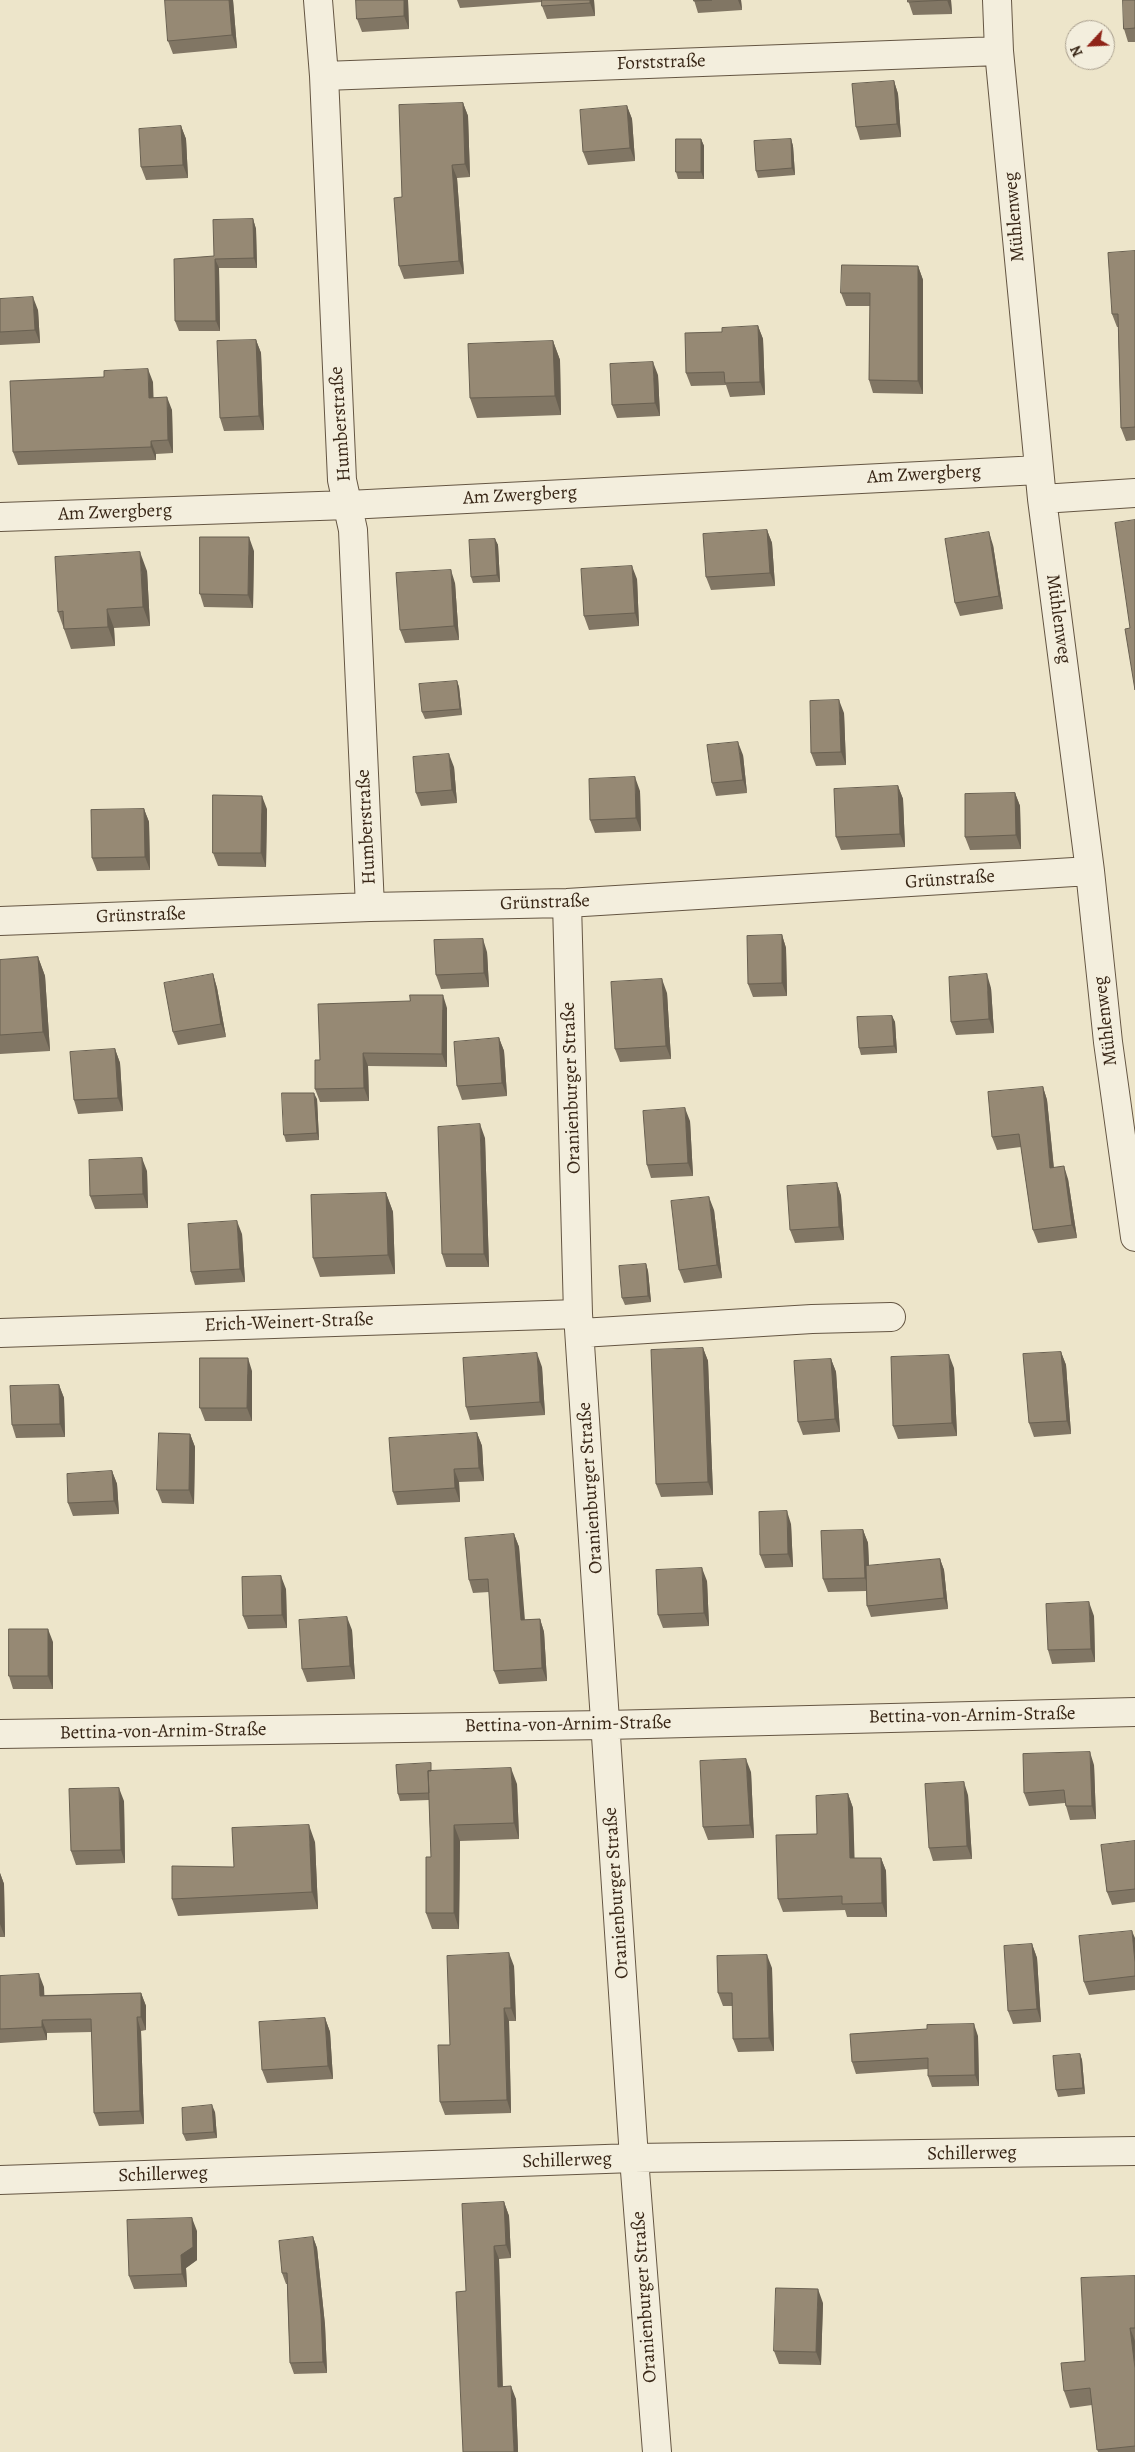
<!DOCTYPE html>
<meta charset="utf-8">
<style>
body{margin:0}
#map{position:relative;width:1135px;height:2452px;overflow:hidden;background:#ede5ca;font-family:Alegreya,serif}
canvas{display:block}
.north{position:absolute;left:1065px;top:20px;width:50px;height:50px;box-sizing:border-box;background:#f3eedd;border:1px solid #a89e8d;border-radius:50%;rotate:245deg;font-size:14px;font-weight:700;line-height:20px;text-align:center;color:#382616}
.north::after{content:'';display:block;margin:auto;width:18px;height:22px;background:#8f2418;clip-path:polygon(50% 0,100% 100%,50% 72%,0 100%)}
</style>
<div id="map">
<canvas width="1135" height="2452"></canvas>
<div class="north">N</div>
</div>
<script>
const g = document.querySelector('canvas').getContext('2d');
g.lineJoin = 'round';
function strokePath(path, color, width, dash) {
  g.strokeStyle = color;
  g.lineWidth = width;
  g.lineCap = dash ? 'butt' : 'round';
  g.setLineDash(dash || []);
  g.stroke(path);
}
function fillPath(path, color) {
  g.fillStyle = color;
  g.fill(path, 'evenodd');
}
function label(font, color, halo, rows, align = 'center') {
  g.font = font + ' Alegreya,serif';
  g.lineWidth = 4;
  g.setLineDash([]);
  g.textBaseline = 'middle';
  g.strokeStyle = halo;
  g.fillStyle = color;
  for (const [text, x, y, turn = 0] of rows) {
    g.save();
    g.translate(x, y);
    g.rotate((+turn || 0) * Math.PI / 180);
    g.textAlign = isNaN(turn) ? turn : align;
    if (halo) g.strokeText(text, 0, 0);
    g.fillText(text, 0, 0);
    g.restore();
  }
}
const street = new Path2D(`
 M318,0L324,76L342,480L353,530L370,907
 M997,0L999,51L1042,499L1090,871L1108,1042L1135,1237
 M324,76L999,51
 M1042,499L1135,493
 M0,517L348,505L1039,470
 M567,903L578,1314L634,2158L657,2452
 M0,921L370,907L567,903L1090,871
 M0,1333L578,1314
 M581,1333L812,1319L891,1317
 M0,1734L606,1725L1135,1712
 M0,2180L634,2158L1135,2151`);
const wall = new Path2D(`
 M165,0H233L237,48L173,54L168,41Z
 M356,0H408L409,29L362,32L357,19Z
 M457,0H594L595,16L547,19L542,6V2L460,8Z
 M694,0H741L742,10L698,13Z
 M908,0H951L952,14L913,15Z
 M1135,0V42H1128L1124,29Z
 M894,81L898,94L901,137L860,140L856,127Z
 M463,103L468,116L470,177L457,178L464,274L404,279L399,266L402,197Z
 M627,106L632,119L635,161L588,165L583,152Z
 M181,126L186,139L188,178L146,180L141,167Z
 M701,139L704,146V179H678L676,172Z
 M791,139L793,146L795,175L758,178L756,171Z
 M253,219L256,229L257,268H219L220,331H179L175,321L214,256Z
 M1135,251V440L1126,441L1121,428L1118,327H1117L1112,314Z
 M918,266L923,280V394L873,393L869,380L870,306H846L841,293Z
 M0,299L38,310L40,343L0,345Z
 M758,326L763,339L765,395L730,397L726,385L691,386L686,373L722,332Z
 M256,340L261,353L264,430L224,431L220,418Z
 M553,341L560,360L561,415L477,418L470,398Z
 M658,375L660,416L617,418L612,405Z
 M153,382V397L172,410L173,453L156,454V460L18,465L13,452Z
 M767,530L772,543L775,586L711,590L706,577Z
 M495,539L498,545L500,582L473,583L471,577Z
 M993,545L1003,609L960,616L955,603Z
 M254,551L253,608L204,607L200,594Z
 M147,571L150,626L114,628L115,646L71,649L58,612Z
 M637,579L639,626L589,630L584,616Z
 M455,583L459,640L405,643L400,630Z
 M457,681L459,687L462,715L425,719L422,712Z
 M844,713L846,765L816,766L811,753Z
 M743,755L747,793L716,796L712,783Z
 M454,767L457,803L421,806L416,793Z
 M898,786L903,799L905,847L841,850L836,837Z
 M640,791L641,831L595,833L590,820Z
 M1015,793L1020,806L1021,849L970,850L965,837Z
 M144,809L149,822L150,870L97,871L92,858Z
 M267,809L266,867L218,866L213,853Z
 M782,935L786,948L787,996L753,997L748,984Z
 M487,952L489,987L441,989L436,975Z
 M38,957L45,976L50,1051L0,1054V960Z
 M213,974L217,988L226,1037L178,1045L173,1032Z
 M991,988L994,1033L956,1035L951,1022Z
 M667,993L671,1059L620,1062L615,1049Z
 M447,1008V1067L368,1066L369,1101L320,1102L315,1089L320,1060Z
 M892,1016L895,1022L897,1053L861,1055L859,1048Z
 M499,1038L504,1051L507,1096L462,1100L457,1086Z
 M115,1049L120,1063L123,1111L78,1114L74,1100Z
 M1043,1087L1047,1100L1054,1168L1068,1179L1077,1238L1038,1243L1033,1230L1021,1147L997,1150L992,1137Z
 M317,1099L319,1140L286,1142L284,1135Z
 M690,1121L693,1176L651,1178L647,1165Z
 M485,1138L489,1267H446L442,1254Z
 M147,1171L148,1208L95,1209L90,1196Z
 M837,1183L841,1196L844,1240L795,1243L790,1230Z
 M386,1193L393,1212L395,1274L320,1277L313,1258Z
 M714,1210L722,1278L684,1283L679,1270Z
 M242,1234L245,1282L195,1285L191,1272Z
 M646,1264L648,1271L651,1302L625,1305L622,1298Z
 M703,1348L708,1361L713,1495L661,1497L656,1484Z
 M1061,1352L1066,1365L1071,1434L1034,1437L1029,1423Z
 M831,1359L836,1372L840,1432L803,1435L798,1422Z
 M542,1367L545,1415L470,1420L466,1407Z
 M954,1368L957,1436L898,1439L893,1426Z
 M252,1371V1421H205L200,1408Z
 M59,1385L64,1398L65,1437L16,1438L12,1425Z
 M477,1433L482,1446L484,1481L459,1482L460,1502L397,1505L393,1492Z
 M190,1434L195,1447L194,1504L162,1503L157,1490Z
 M112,1471L117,1484L119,1514L73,1516L68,1503Z
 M791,1524L793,1567L765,1568L760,1555Z
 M863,1530L868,1543L869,1566L940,1559L944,1570L948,1609L871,1617L867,1606L866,1591L828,1592L823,1579Z
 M514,1534L519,1547L524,1620L540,1619L544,1632L547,1681L499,1684L494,1671L489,1592L473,1593L469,1580Z
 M707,1581L709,1626L663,1628L658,1615Z
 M286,1589L287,1628L248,1629L243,1616Z
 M1094,1616L1095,1662L1052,1664L1048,1650Z
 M352,1630L355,1679L307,1682L302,1669Z
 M53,1642V1689H13L9,1676Z
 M1094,1765L1096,1819L1070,1820L1066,1806L1065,1803L1029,1806L1024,1793Z
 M433,1771L517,1784L519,1839L460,1841L459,1929H432L426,1913L431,1857L429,1800L400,1801L398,1794Z
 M751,1772L754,1838L708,1840L703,1827Z
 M848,1794L853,1808L854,1858H881L886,1871L887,1917H847L845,1910L783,1912L778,1899L817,1834Z
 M968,1795L972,1859L933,1861L929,1848Z
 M124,1801L125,1863L76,1865L71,1851Z
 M1135,1841V1902L1112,1905L1107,1892Z
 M315,1842L318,1909L178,1916L172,1899L234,1867Z
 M0,1873L4,1884L5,1937H0Z
 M1135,1938V1990L1089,1995L1084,1982Z
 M1032,1944L1037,1958L1041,2022L1013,2024L1008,2011Z
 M514,1966L516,2021H509L511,2113L445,2115L440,2102L450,2045Z
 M772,1968L774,2051L738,2052L733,2039V2006H723L718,1993Z
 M0,1976L44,1987V1995L141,1993L146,2006V2030L141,2031L144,2124L99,2126L94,2113L92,2032L47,2033V2040L0,2043Z
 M325,2018L330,2032L333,2079L267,2083L262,2070Z
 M927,2029L978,2036L979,2086L932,2087L928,2076V2069L856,2074L852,2062Z
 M1080,2054L1082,2060L1085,2094L1058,2097L1056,2090Z
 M215,2112L217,2138L186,2141L183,2134Z
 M504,2202L509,2216L511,2258L499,2259L503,2387L516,2399L518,2452L466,2291Z
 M197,2231V2260L186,2268L187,2287L134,2289L129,2276Z
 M313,2237L317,2248L325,2325L327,2373L294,2374L290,2363L287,2284H286L282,2273Z
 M1135,2276V2452H1098L1092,2405L1070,2408L1064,2391L1085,2361Z
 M823,2303L821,2365L779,2364L774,2351Z`);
const shadedWall = new Path2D(`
 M229,0H233L237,48L232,35Z
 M404,0H408L409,29L404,16Z
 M590,0H594L595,16L590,3Z
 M738,0H741L742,10Z
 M947,0H951L952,14Z
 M894,81L898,94L901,137L897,124Z
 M463,103L468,116L470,177L465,164Z
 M627,106L632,119L635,161L630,148Z
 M181,126L186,139L188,178L183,165Z
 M701,139L704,146V179L701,172Z
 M791,139L793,146L795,175L792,168Z
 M452,165L457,178L464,274L459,261Z
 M253,219L256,229L257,268L254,258Z
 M215,259L219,268L220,331L216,321Z
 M918,266L923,280V394L918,381Z
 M33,297L38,310L40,343L35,330Z
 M758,326L763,339L765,395L760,382Z
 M256,340L261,353L264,430L259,416Z
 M553,341L560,360L561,415L555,396Z
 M653,362L658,375L660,416L655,403Z
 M148,369L153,382L154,411L149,398Z
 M167,397L172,410L173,453L168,440Z
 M151,441L156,454V460L151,447Z
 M767,530L772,543L775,586L770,573Z
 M989,532L993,545L1003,609L999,596Z
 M249,537L254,551L253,608L248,595Z
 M495,539L498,545L500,582L497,575Z
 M140,552L147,571L150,626L143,607Z
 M632,566L637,579L639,626L635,613Z
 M451,570L455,583L459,640L454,626Z
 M107,609L114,628L115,646L108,627Z
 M457,681L459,687L462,715L460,709Z
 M839,700L844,713L846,765L841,752Z
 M738,742L743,755L747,793L743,780Z
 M449,754L454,767L457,803L452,790Z
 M635,777L640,791L641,831L636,818Z
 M898,786L903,799L905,847L900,834Z
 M1015,793L1020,806L1021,849L1016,835Z
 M262,796L267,809L266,867L261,853Z
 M144,809L149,822L150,870L145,857Z
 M782,935L786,948L787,996L782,983Z
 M483,939L487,952L489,987L484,973Z
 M38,957L45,976L50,1051L43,1032Z
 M213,974L217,988L226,1037L221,1024Z
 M987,974L991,988L994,1033L989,1019Z
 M662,979L667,993L671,1059L666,1046Z
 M443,995L447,1008V1067L442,1054Z
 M892,1016L895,1022L897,1053L894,1046Z
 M499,1038L504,1051L507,1096L502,1083Z
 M115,1049L120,1063L123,1111L118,1098Z
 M363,1053L368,1066L369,1101L364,1088Z
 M1043,1087L1047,1100L1055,1181L1050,1168Z
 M314,1093L317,1099L319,1140L317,1133Z
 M685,1108L690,1121L693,1176L688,1163Z
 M480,1124L485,1138L489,1267L484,1254Z
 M142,1158L147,1171L148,1208L143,1194Z
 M1064,1166L1068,1179L1077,1238L1072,1225Z
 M837,1183L841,1196L844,1240L839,1227Z
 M386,1193L393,1212L395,1274L388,1255Z
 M709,1197L714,1210L722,1278L717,1265Z
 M237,1221L242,1234L245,1282L240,1269Z
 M646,1264L648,1271L651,1302L648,1296Z
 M703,1348L708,1361L713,1495L708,1482Z
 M1061,1352L1066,1365L1071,1434L1067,1421Z
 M537,1353L542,1367L545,1415L540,1402Z
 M949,1355L954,1368L957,1436L952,1423Z
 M248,1358L252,1371V1421L247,1408Z
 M831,1359L836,1372L840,1432L835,1419Z
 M59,1385L64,1398L65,1437L60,1424Z
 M477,1433L482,1446L484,1481L479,1468Z
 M190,1434L195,1447L194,1504L189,1490Z
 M454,1469L459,1482L460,1502L455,1488Z
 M112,1471L117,1484L119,1514L114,1501Z
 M787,1511L791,1524L793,1567L788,1554Z
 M863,1530L868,1543L870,1591L865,1578Z
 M514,1534L519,1547L526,1633L521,1620Z
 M940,1559L944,1570L948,1609L944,1598Z
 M702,1568L707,1581L709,1626L704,1613Z
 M281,1576L286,1589L287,1628L282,1615Z
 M1089,1602L1094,1616L1095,1662L1091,1649Z
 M347,1617L352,1630L355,1679L350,1666Z
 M540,1619L544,1632L547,1681L542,1668Z
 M48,1629L53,1642V1689L48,1676Z
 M1090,1752L1094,1765L1096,1819L1092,1806Z
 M746,1759L751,1772L754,1838L750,1825Z
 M511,1768L517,1784L519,1839L514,1823Z
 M964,1782L968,1795L972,1859L967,1846Z
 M119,1788L124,1801L125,1863L121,1850Z
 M848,1794L853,1808L855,1872L850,1858Z
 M309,1825L315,1842L318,1909L312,1892Z
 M454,1825L460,1841L459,1929L454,1913Z
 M881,1858L886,1871L887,1917L882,1903Z
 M0,1873L4,1884L5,1937L0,1924Z
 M1132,1931L1135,1938V1962Z
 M1032,1944L1037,1958L1041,2022L1037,2009Z
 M509,1953L514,1966L516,2021L511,2008Z
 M767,1955L772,1968L774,2051L769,2038Z
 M39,1974L44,1987L45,2009L40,1996Z
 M141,1993L146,2006V2030L141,2017Z
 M504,2008L509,2021L511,2113L507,2100Z
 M137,2017L141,2031L144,2124L140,2111Z
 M325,2018L330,2032L333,2079L328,2066Z
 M42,2020L47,2033V2040L42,2027Z
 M974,2024L978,2036L979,2086L975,2075Z
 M1080,2054L1082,2060L1085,2094L1083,2088Z
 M212,2105L215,2112L217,2138L214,2132Z
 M504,2202L509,2216L511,2258L506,2245Z
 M192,2218L197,2231V2260L186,2268L187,2287L182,2274L181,2255Z
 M313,2237L317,2248L325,2325L327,2373L323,2362Z
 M494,2246L499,2259L503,2400L498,2387Z
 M818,2289L823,2303L821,2365L816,2352Z
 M1130,2328L1135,2341V2368Z
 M511,2386L516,2399L518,2452H514Z`);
const building = new Path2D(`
 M165,0H229L232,35L168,41Z
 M356,0H404V16L357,19Z
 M542,0H590V3L542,6Z
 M694,0H712L694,1Z
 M908,0H947L908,2Z
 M1123,0H1135V28L1124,29Z
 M894,81L897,124L856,127L852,84Z
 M463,103L465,164L452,165L459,261L399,266L394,198L402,197L399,105Z
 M627,106L630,148L583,152L580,110Z
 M181,126L183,165L141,167L139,129Z
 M676,139H701V172H676Z
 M791,139L792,168L756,171L754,141Z
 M253,219L254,258L215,259L216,321H175L174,259L214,256L213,220Z
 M1135,251V427L1121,428L1118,314H1112L1108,253Z
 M842,265L918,266V381L869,380L870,293H841Z
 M33,297L35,330L0,332V299Z
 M758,326L760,382L725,383L724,372L686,373L685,333L722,332V328Z
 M256,340L259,416L220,418L217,341Z
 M553,341L555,396L470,398L468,344Z
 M653,362L655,403L612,405L610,364Z
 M148,369L149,398L167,397L168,440L151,441V447L13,452L10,381L104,377V371Z
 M1135,520V690L1125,629L1130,628L1115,523Z
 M767,530L770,573L706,577L703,534Z
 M989,532L999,596L955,603L945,539Z
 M200,537H249L248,595L200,594Z
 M495,539L497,575L471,577L469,540Z
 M140,552L143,607L107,609L108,627L64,629L63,611L58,612L55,557Z
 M632,566L635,613L584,616L581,569Z
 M451,570L454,626L400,630L396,573Z
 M457,681L460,709L422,712L419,684Z
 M839,700L841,752L811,753L810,701Z
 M738,742L743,780L712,783L707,745Z
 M449,754L452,790L416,793L413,757Z
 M635,777L636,818L590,820L589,779Z
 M898,786L900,834L836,837L834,789Z
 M1015,793L1016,835L965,837V794Z
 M213,795L262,796L261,853H213Z
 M144,809L145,857L92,858L91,810Z
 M782,935V983L748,984L747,936Z
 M483,939L484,973L436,975L434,940Z
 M38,957L43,1032L0,1035V960Z
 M213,974L221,1024L173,1032L164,983Z
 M987,974L989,1019L951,1022L949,977Z
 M662,979L666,1046L615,1049L611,982Z
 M410,995H443L442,1054L363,1053L364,1088L315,1089V1060H320L318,1004L410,1001Z
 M892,1016L894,1046L859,1048L857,1017Z
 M499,1038L502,1083L457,1086L454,1042Z
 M115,1049L118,1098L74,1100L70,1052Z
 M1043,1087L1050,1168L1064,1166L1072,1225L1033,1230L1019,1134L992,1137L988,1092Z
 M282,1093H314L317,1133L284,1135Z
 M685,1108L688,1163L647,1165L643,1111Z
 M480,1124L484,1254H442L438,1127Z
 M142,1158L143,1194L90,1196L89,1160Z
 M837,1183L839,1227L790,1230L787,1186Z
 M386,1193L388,1255L313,1258L311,1195Z
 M709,1197L717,1265L679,1270L671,1201Z
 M237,1221L240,1269L191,1272L188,1224Z
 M646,1264L648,1296L622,1298L619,1266Z
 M703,1348L708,1482L656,1484L651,1350Z
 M1061,1352L1067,1421L1029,1423L1023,1354Z
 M537,1353L540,1402L466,1407L463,1358Z
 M949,1355L952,1423L893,1426L891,1357Z
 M200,1358H248L247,1408H200Z
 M831,1359L835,1419L798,1422L794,1361Z
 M59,1385L60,1424L12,1425L10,1386Z
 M159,1433L190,1434L189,1490H157Z
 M477,1433L479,1468L454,1469L455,1488L393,1492L389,1438Z
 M112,1471L114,1501L68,1503L67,1474Z
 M787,1511L788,1554L760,1555L759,1512Z
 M863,1530L865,1578L823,1579L821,1531Z
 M514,1534L521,1620L540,1619L542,1668L494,1671L488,1579L469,1580L465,1538Z
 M940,1559L944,1598L867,1606L866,1566Z
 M702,1568L704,1613L658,1615L656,1570Z
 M281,1576L282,1615L243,1616L242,1577Z
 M1089,1602L1091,1649L1048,1650L1046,1604Z
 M347,1617L350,1666L302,1669L299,1620Z
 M9,1629H48V1676H9Z
 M1090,1752L1092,1806H1066L1064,1790L1024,1793L1023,1754Z
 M746,1759L750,1825L703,1827L700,1761Z
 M431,1763V1771H428L429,1793L398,1794L396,1765Z
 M511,1768L514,1823L454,1825V1913H426V1857H431L428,1771Z
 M964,1782L967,1846L929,1848L925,1784Z
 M119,1788L121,1850L71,1851L69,1789Z
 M848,1794L850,1858H881L882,1903L842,1904V1896L778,1899L776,1835L817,1834L816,1796Z
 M309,1825L312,1892L172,1899V1866L234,1867L232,1828Z
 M1135,1841V1889L1107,1892L1101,1845Z
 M1132,1931L1135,1962V1976L1084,1982L1079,1936Z
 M1032,1944L1037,2009L1008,2011L1004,1946Z
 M509,1953L511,2008H504L507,2100L440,2102L438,2045H450L447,1956Z
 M767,1955L769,2038L733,2039L732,1993H718L717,1956Z
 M39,1974L40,1996L141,1993V2017H137L140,2111L94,2113L91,2019L42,2020V2027L0,2029V1976Z
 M325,2018L328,2066L262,2070L259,2022Z
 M974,2024L975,2075L928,2076V2058L852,2062L850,2034L927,2029V2025Z
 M1080,2054L1083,2088L1056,2090L1053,2056Z
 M212,2105L214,2132L183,2134L182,2108Z
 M504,2202L506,2245L494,2246L498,2387L511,2386L514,2452H463L456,2292L466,2291L462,2204Z
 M192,2218L193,2247L181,2255L182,2274L129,2276L127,2220Z
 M313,2237L321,2315L323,2362L290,2363L287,2273H282L279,2241Z
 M1135,2276V2328H1130L1135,2368V2446L1097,2450L1090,2388L1064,2391L1061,2363L1085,2361L1081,2278Z
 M776,2288L818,2289L816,2352L774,2351Z`);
const streetNames = [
 ["Forststraße",661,63,-2],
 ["Mühlenweg",1015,217,-95],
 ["Humberstraße",341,424,-94],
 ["Am Zwergberg",924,475,-3],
 ["Am Zwergberg",520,496,-3],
 ["Am Zwergberg",115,513,-2],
 ["Mühlenweg",1058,619,82],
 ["Humberstraße",367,827,-93],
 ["Grünstraße",950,880,-4],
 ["Grünstraße",545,903,-2],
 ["Grünstraße",141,916,-2],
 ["Mühlenweg",1106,1021,-97],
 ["Oranienburger Straße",572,1088,-92],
 ["Erich-Weinert-Straße",289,1323,-2],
 ["Oranienburger Straße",591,1488,-94],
 ["Bettina-von-Arnim-Straße",972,1716,-1],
 ["Bettina-von-Arnim-Straße",568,1725,-1],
 ["Bettina-von-Arnim-Straße",163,1732,-1],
 ["Oranienburger Straße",617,1893,-94],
 ["Schillerweg",972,2154,-1],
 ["Schillerweg",567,2161,-2],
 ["Schillerweg",163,2175,-2],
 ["Oranienburger Straße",645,2297,-94]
];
strokePath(street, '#655643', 30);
strokePath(street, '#f3eedd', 28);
fillPath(wall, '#817664');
fillPath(shadedWall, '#696051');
fillPath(building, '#968974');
strokePath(building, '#696051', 1);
label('19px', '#382616', '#f3eedd', streetNames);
</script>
